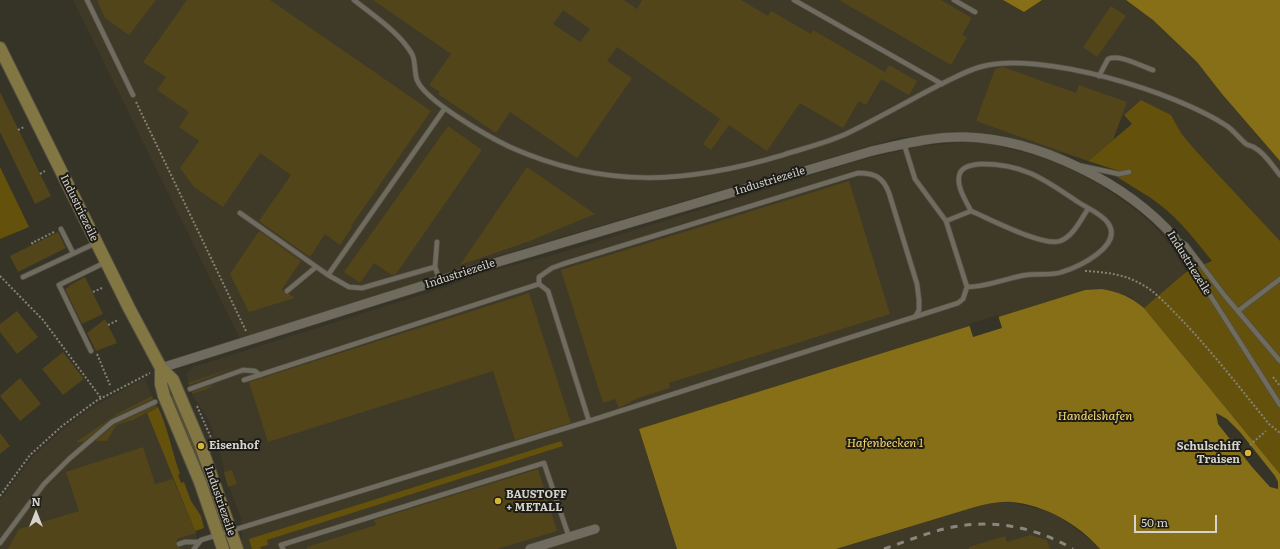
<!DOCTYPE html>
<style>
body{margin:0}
#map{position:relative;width:1280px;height:549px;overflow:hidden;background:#363327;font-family:Literata,serif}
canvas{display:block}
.north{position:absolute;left:16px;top:493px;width:40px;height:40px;-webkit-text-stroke:3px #1c1b15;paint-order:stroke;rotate:0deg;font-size:11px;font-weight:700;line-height:16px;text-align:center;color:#d5d3cc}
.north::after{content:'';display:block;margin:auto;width:14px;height:18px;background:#d5d3cc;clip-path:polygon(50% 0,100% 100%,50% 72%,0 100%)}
.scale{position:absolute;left:1134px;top:515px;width:83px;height:18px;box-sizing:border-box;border:2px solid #d5d3cc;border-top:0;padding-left:5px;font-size:12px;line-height:14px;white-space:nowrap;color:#d5d3cc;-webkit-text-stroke:3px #1c1b15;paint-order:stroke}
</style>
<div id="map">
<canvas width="1280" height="549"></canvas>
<div class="north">N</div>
<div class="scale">50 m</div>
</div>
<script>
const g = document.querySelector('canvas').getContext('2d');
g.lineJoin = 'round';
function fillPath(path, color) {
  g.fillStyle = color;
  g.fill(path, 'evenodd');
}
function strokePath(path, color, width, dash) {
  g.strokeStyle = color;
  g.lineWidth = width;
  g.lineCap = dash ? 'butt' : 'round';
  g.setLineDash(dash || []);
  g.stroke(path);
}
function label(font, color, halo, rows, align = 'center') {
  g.font = font + ' Literata,serif';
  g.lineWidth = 4;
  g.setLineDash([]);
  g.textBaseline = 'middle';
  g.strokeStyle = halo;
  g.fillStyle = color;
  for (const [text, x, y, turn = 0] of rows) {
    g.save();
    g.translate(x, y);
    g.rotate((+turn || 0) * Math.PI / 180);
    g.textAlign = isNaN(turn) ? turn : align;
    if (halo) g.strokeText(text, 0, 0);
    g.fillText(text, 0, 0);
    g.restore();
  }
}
const built = new Path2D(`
 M73,0H1003L1024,12L1042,0H1126L1153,20L1197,62L1222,94L1280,161V241L1196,151L1181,133L1171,115L1141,100L1076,157L985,133L957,132L897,138L484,260L425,282L240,339Z
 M965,142L987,143L1037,156L1073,170L1100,185L1131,206L1154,226L1170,245L1186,272L1144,308L1131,297L1085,290L639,429L677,549H242L241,518L224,474V467L217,443L207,417L193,396L188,382L187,373L193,367L443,288L479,274L560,253L861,160L921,146Z
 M144,378L158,407L147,413L196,533L198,549H0V500L34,455L62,430L91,408Z
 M1011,502L1047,511L1061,518L1093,542L1100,549H836L975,507L992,503Z`);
const green = new Path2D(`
 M1141,100L1171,115L1181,133L1196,151L1280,241V474L1144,308L1186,272L1212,261C1196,241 1180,220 1159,204C1146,194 1131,186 1117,177L1119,171L1088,161L1132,124L1124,115Z
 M0,167L29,227L0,239Z
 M174,395L202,464L201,466L197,460L170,398Z
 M158,407C168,428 172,452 180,474L178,475L181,483L184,482L191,501L201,516L204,528L195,531L147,413Z
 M561,441L563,446L267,540L268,545L260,547L261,549H252L249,539Z`);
const water = new Path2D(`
 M1003,0H1042L1024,12Z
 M1126,0H1280V161L1222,94L1197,62L1153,20Z
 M1102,289C1119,292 1131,297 1144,308L1280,474V549H1100C1079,524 1044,505 1012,502C1000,501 987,504 975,507L836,549H677L639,429L1085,290Z`);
const pier = new Path2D(`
 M998,315L1002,328L973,337L969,324Z
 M1216,413L1227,419L1240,432L1275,476L1278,482V489L1270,487L1252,467L1218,424Z`);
const building = new Path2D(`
 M97,0H156L129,35L105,18Z
 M187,0H270L431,111L351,226L352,227L340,245L325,234L310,257L259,221L291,175L260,153L223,207L194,187L180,168L199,141L179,127L189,112L157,90L166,77L143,62Z
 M373,0H624L637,9L642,0H741L768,16L771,11L811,34L813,30L885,72L889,65L917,81L909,95L881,79L866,105L859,101L843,128L800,103L767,151L729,125L711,150L703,144L720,119L617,47L607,61L632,78L577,158L510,112L496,133L438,94L440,92L429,85L451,54ZM563,10L590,29L580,42L553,24Z
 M839,0H941L972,18L962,35L967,37L951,65Z
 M1111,6L1126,16L1097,57L1083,47Z
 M1003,67L1076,93L1079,85L1127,102L1113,140L1088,161L976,121L995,69Z
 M0,92L51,196L35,204L0,132Z
 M448,126L482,150L396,274L392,275L374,263L360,283L344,272Z
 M527,167L595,214L530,241L460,265Z
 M849,181L890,314L669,383L670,388L638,398L619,408L615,399L603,403L561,270Z
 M259,231L301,261L282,289L285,294H289L295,298L249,312L230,274Z
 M58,232L66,248L18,272L10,256Z
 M85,277L103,314L82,324L65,289L69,287L68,286Z
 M529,293L571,423L515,440L493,371L268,442L249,382Z
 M17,311L38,337L17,354L0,332V324Z
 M105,319L117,343L96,351L87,333Z
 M63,352L84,379L63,395L42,369Z
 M242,365L189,385L188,383Z
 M20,378L41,404L20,421L0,396Z
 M215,384L207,389L192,394V392Z
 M152,396L153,399L110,419L84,442H76L117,414Z
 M156,405L157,407L133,420L116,425L107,441H95L114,425Z
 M0,433L10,446L0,454Z
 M143,447L155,484L173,479L196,533L177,539L176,546L182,549H8L19,529L79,511L66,472Z
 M538,469L557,531L497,549H307V547L376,525L374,520Z
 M232,470L237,484L228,487L224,472Z
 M1030,535L1047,540L1050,549H969V547L1005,536L1007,542Z`);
const path = new Path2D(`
 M136,102L246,331
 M18,130L24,127
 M40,174L45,171
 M33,244L32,243L54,232
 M1085,271C1105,272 1124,274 1141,284C1155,291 1167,305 1178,316C1211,350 1239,387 1269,424L1280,433
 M0,276L43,320L101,398
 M93,292L102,288
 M108,325L118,320
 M97,354L110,385
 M1273,377L1280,386
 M197,406L212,440
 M1250,445L1266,431
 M0,496L30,455L62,426L96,401L150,373`);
const lane = new Path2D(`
 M87,0L133,95
 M354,0C374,16 399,32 412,54C416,62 414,72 417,80C425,101 489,137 510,147C604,189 686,184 783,155C804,148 827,143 848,133C879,118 910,100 941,84C954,78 966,71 980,67C1040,50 1176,92 1227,126C1234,131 1239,138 1246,144C1249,146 1253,146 1255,148C1265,153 1273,167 1280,175
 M794,0L942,84
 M954,0L975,12
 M1099,76L1108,59C1121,54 1140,66 1153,70
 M1082,166L1119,174L1129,172
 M971,211C988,218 1043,247 1060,241C1073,237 1081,219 1088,209
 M240,213L328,275
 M946,221L971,211C966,201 955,185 960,173C963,166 975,164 982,164C1024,164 1044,179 1078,202C1087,208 1102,214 1108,223C1124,246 1078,267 1062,272C1051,276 1038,273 1026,275C1006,278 987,287 967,287
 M61,229L73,253
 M1175,238L1180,252L1194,270L1280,405
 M1175,238L1186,245L1225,296L1280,361
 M435,267L437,242
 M23,277L96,243
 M440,281L435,267L362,288L349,287L328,275L445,108
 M539,284V277L552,268L563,264L858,173C875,173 883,177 889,193L917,284L919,300V310L915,317
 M539,284L548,291L589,421
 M287,291L316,267
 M1238,311L1280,279
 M91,351L59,285L106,262
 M244,380L539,284
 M190,389L243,370L255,371L260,375
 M0,543L44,484L69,459L112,422L155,402
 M179,544L185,542H198
 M194,549L201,540L589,421L958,303L963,299L967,287L946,221L915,179L904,144
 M283,549L281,545L544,463L569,537`);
const street = new Path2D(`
 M161,368L498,262L872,151C903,144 934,136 965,137C1038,139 1127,183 1175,238
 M530,549L595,529`);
const secondary = new Path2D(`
 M0,48L129,308L161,368L173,380L201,446L237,549
 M161,368V384L164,396L200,482L223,549`);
const rail = new Path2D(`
 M884,549C904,542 924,534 944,529C989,518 1034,526 1073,549`);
const markers = [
 [201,446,4,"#d7b434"],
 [1248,453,4,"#d7b434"],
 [498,501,4,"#d7b434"]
];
const streetNames = [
 ["Industriezeile",770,181,-17],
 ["Industriezeile",79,208,64],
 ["Industriezeile",1189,263,58],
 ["Industriezeile",460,274,-18],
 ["Industriezeile",220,501,71]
];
const poiNames = [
 ["Eisenhof",209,446],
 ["Schulschiff",1240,447,"right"],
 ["Traisen",1240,460,"right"],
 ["BAUSTOFF",506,495],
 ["+ METALL",506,508]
];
const waterNames = [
 ["Handelshafen",1095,416],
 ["Hafenbecken 1",885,443]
];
fillPath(built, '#3f3927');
fillPath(green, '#64520c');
fillPath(water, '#866f16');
fillPath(pier, '#363327');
fillPath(building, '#52451a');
strokePath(lane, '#514e44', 6);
strokePath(street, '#514e44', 10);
strokePath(secondary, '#514e44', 14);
strokePath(path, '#858379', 2, [2, 2]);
strokePath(lane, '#6f6b5e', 4.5);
strokePath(street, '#6f6b5e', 9);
strokePath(secondary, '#827642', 12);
strokePath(rail, '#89877d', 3, [7, 7]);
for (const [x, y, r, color] of markers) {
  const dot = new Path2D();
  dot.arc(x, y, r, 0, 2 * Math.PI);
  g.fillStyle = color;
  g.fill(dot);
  strokePath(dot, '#1c1b15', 1.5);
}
label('11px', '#d5d3cc', '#1c1b15', streetNames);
label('bold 11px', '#d5d3cc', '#1c1b15', poiNames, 'left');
label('italic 12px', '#fbda6b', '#1c1b15', waterNames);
</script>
